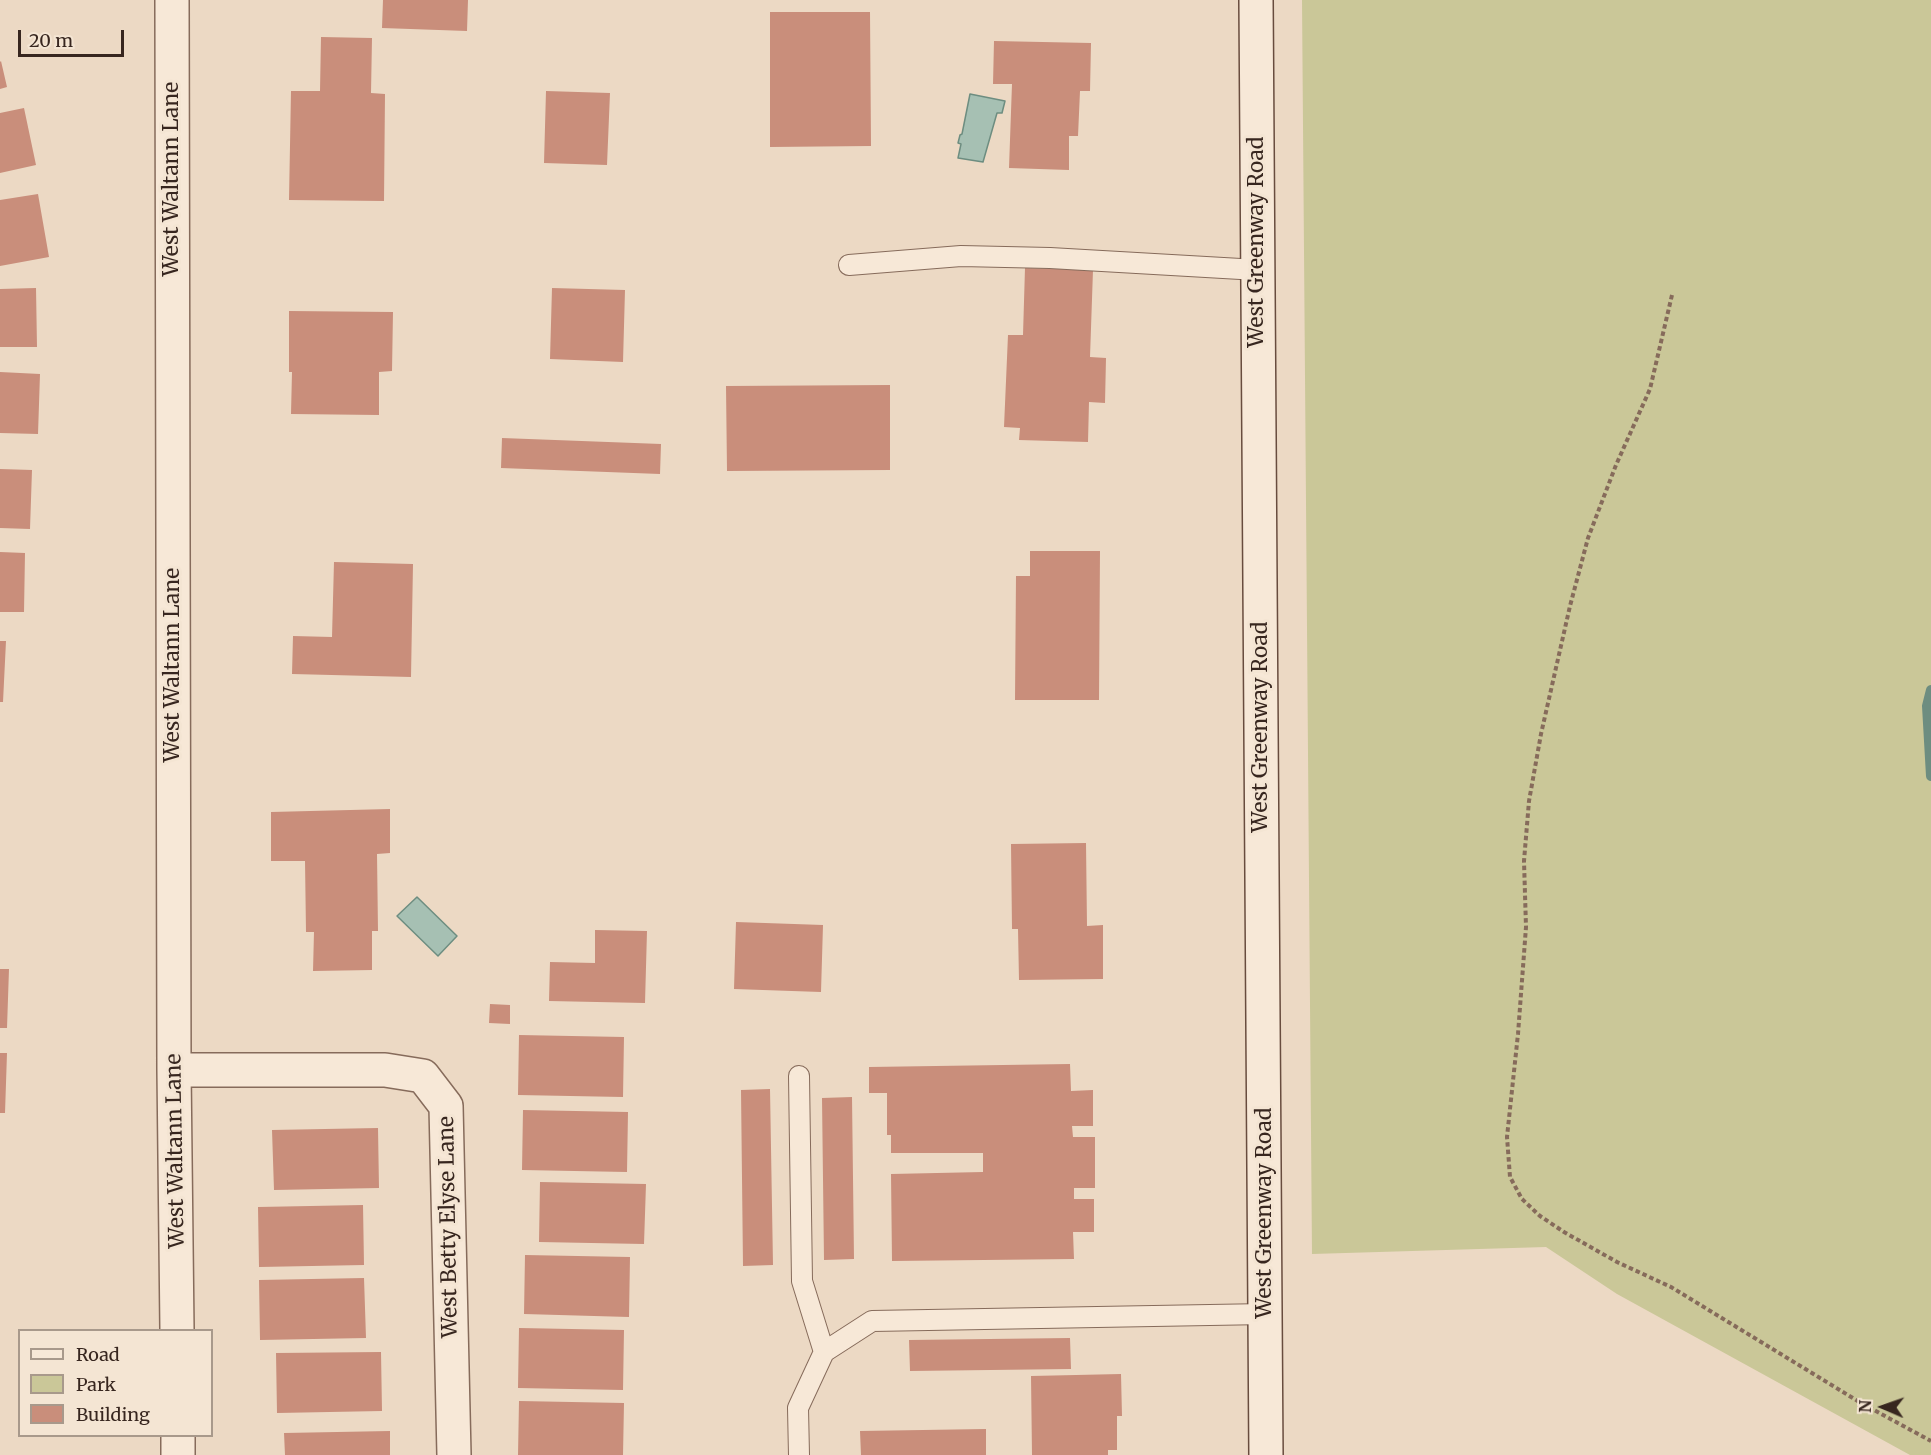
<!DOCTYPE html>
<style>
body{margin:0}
#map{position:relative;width:1931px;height:1455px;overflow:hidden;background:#ecd9c4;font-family:Merriweather,serif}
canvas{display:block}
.legend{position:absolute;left:18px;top:1329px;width:195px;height:108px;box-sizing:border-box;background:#f4e5d3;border:2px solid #a8998b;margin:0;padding:8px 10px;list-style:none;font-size:18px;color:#37261f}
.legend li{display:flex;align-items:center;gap:12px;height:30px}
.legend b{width:30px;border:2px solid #a8998b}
.north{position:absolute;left:1853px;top:1377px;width:60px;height:60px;-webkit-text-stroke:4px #f4e5d3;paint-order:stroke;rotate:272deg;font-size:16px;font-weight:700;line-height:24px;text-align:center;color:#37261f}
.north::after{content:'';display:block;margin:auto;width:21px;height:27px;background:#37261f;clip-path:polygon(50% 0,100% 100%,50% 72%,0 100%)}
.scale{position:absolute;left:18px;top:30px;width:106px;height:27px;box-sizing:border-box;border:3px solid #37261f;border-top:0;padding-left:8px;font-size:18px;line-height:21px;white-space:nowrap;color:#37261f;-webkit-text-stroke:4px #f4e5d3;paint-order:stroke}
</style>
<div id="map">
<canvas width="1931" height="1455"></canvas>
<ul class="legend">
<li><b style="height:8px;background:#f7e8d7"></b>Road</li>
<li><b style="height:16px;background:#cac798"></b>Park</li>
<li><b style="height:16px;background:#c98e7b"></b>Building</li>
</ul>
<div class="north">N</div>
<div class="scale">20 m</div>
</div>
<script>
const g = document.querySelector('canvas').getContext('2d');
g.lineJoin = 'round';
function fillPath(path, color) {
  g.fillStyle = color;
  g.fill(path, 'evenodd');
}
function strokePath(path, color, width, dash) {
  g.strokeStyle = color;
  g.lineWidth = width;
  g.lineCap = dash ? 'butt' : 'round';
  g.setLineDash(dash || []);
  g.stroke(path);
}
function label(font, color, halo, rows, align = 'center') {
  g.font = font + ' Merriweather,serif';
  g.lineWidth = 6;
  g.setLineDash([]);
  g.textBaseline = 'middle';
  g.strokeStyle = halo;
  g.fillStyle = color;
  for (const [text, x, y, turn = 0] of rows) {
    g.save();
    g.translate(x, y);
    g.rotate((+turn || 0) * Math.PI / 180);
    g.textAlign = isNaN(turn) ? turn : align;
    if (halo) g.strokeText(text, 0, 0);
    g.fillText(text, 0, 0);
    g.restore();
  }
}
const green = new Path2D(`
 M1302,0H1931V1455H1910L1617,1294L1546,1247L1312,1254Z`);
const water = new Path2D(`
 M970,94L1005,101L1002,113H997L983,162L958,158L961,144L958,143L960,135L962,134Z
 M417,897L457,936L438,956L397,916Z`);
const stream = new Path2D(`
 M1931,690L1927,706L1931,776`);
const building = new Path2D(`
 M383,0H468L467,31L382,28Z
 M770,12H870L871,146L770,147Z
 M321,37L372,38L371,93L385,94L384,201L289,200L291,91H320Z
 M994,41L1091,43L1090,91H1080L1078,136H1069V170L1009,168L1012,84H993Z
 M1,61L7,87L0,89V62Z
 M546,91L610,93L607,165L544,163Z
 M24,108L36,165L0,173V113Z
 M38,194L49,257L0,266V200Z
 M1025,268L1093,270L1090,357L1106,358L1105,403L1089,402L1088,442L1019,440L1020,428L1004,427L1008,335H1023Z
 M36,288L37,347H0V289Z
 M552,288L625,290L623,362L550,359Z
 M289,311L393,312L392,371L379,372V415L291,414L292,372H289Z
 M0,372L40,374L38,434L0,433Z
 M890,385V470L727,471L726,386Z
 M502,438L661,444L660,474L501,468Z
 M0,469L32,470L30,529L0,528Z
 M1030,551H1100L1099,700H1015L1016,576H1030Z
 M0,552L25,553L24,612H0Z
 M334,562L413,564L411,677L292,674L293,636L332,637Z
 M0,641H6L3,702H0Z
 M390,809V853L377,854L378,931H372V970L313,971L314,932H306L305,861H271V812Z
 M1086,843L1087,926L1103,925V979L1019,980L1018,929H1012L1011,844Z
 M736,922L823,925L821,992L734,989Z
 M595,930L647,931L645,1003L549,1001L550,962L595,963Z
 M0,969H9L7,1028H0Z
 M490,1004L510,1005V1024L489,1023Z
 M519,1035L624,1037L623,1097L518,1095Z
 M0,1053H7L5,1113H0Z
 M1070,1064L1071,1091L1093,1090V1126H1072L1073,1137H1095V1188H1074V1199H1094V1232H1073L1074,1259L892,1261L891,1174L983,1172V1153H891V1135H887V1093H869V1067Z
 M770,1089L773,1265L743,1266L741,1090Z
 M852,1097L854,1259L824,1260L822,1098Z
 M523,1110L628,1112L627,1172L522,1170Z
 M378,1128L379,1188L274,1190L272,1130Z
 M540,1182L646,1184L644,1244L539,1242Z
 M363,1205L364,1265L259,1267L258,1207Z
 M525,1255L630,1257L629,1317L524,1314Z
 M364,1278L366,1338L260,1340L259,1280Z
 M519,1328L624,1330L623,1390L518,1388Z
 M1070,1338L1071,1369L910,1371L909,1340Z
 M381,1352L382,1411L277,1413L276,1353Z
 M1121,1374L1122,1416H1117V1450H1108V1455H1032L1031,1376Z
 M519,1401L624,1403L623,1455H518Z
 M986,1429V1455H861L860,1431Z
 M390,1431V1455H285L284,1433Z`);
const path = new Path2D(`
 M1672,295L1650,389L1616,465L1588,538L1570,606L1541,734L1529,801L1524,861L1526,927L1518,1034L1507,1137L1510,1177L1522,1199L1540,1216L1564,1232L1617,1262L1671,1287L1861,1403L1931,1441`);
const lane = new Path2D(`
 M849,265L961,256L1050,258L1258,270
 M799,1076L802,1281L824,1352L872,1321L1266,1314
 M799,1455L798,1408L824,1352`);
const street = new Path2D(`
 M172,0L174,1070L177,1330
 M174,1070H385L423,1076L446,1106L454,1455
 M178,1436V1455`);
const secondary = new Path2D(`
 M1256,0L1266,1455`);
const streetNames = [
 ["West Waltann Lane",172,179,-90],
 ["West Greenway Road",1257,242,-90],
 ["West Waltann Lane",173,665,-90],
 ["West Greenway Road",1261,727,-90],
 ["West Waltann Lane",176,1151,-91],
 ["West Greenway Road",1265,1213,-90],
 ["West Betty Elyse Lane",449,1227,-91]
];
fillPath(green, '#cac798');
fillPath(water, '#a6c0b3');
strokePath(water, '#6d8d80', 1.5);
strokePath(stream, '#6d8d80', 10);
fillPath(building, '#c98e7b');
strokePath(lane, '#866b5b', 22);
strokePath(street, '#866b5b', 36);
strokePath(secondary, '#684c3e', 36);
strokePath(path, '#866b5b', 4, [4.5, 3]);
strokePath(lane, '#f7e8d7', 20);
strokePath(street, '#f7e8d7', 33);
strokePath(secondary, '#f7e8d7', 33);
label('21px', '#37261f', '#f4e5d3', streetNames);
</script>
